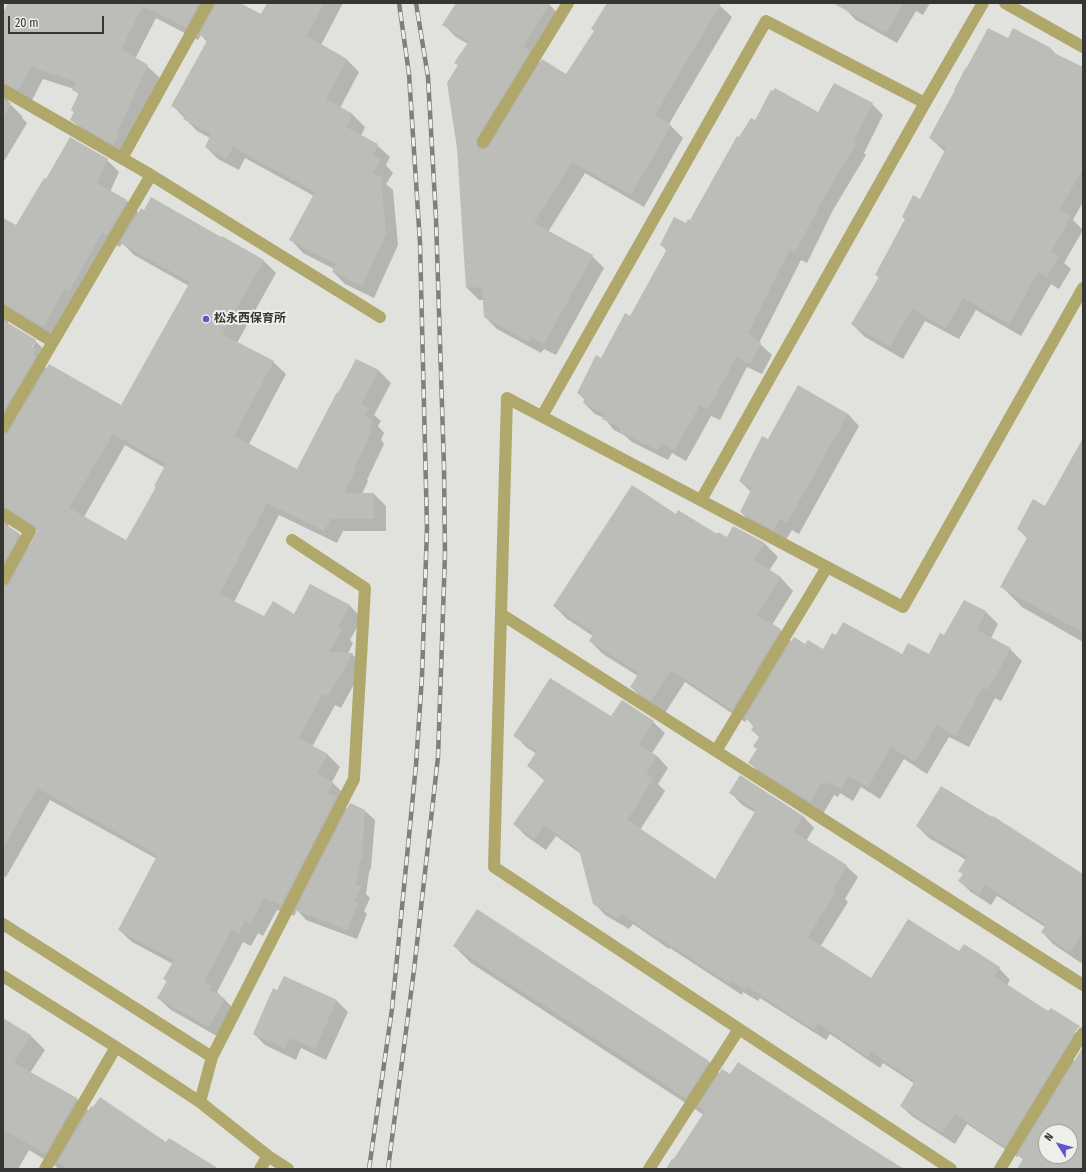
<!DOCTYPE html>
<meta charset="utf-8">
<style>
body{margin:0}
#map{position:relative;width:1086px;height:1172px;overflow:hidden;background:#e1e1dd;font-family:"Fira Sans Condensed",sans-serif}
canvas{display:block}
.frame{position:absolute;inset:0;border:4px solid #353533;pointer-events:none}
.north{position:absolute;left:1038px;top:1124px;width:40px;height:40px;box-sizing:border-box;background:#eeeeea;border:1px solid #a4a4a1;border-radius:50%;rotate:307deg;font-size:11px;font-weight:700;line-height:16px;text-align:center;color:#353533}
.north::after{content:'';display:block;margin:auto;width:14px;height:18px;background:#6256cf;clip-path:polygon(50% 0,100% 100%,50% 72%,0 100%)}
.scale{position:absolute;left:8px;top:16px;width:96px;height:18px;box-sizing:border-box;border:2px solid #353533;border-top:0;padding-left:5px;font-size:12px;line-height:14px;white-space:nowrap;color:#353533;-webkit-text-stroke:3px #eeeeea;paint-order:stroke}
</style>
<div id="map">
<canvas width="1086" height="1172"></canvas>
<div class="frame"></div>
<div class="north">N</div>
<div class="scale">20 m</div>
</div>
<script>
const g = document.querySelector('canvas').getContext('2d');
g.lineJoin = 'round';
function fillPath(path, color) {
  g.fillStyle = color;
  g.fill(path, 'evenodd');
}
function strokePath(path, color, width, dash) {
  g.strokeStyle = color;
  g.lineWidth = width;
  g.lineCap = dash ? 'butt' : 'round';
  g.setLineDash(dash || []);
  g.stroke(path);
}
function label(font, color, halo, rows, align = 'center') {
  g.font = font + ' "Fira Sans Condensed","Noto Sans JP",sans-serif';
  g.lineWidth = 4;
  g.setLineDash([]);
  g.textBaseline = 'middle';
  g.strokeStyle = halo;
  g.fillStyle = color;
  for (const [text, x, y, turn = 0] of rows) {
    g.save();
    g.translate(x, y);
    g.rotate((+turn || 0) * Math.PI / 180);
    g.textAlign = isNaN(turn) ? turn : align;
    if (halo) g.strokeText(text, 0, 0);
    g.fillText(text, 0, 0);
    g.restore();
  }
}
const shadow = new Path2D(`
 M9,3H238L262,16L268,3H343L321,45L347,60L359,72L340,108L353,115L365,127L361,136L377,145L390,157L386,165L393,173L386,184L393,190L398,245L374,298L345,284L333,272L334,269L303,253L291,240L314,196L245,158L239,170L218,159L206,147L210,138L197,131L173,106L207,42L201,35L198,40L156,18L135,59L147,66L160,78L126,157L84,132L72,120L75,113L72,110L79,95L74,89L43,79L31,102L11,96L8,102L23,117L22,118L27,123L3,163V14Z
 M457,3H546L549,4L561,17L535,58L541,63L566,76L595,31L608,3H716L719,5L732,17L669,124L683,138L644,207L585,173L548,232L592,256L604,268L556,355L544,349L541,353L497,329L485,317L484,300H479L467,288L458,148L459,66L456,63L468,44L456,37L444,25Z
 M848,3H930L923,15L916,11L897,43L856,20L845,9Z
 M1008,39L1051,49L1057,55L1083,68V202L1073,220L1083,230L1064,263L1071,269L1059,289L1051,284L1021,336L976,310L959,339L925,321L903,359L865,337L852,324L879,278L876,275L920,200L945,152L930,138Z
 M872,104L883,115L864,153L866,155L833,210L807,263L801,260L759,343L772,355L762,374L747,367L720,420L711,416L686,461L672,453L668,460L632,442L624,435L614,430L604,418L595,414L584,403L585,400L578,393L631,317L667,251L661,245L690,221L740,138L755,122Z
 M107,160L119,172L110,192L127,201L139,213L264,261L276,273L237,343L273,362L286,374L249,444L298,470L356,360L379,371L391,383L374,415L381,421L378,426L384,433L381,440L384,444L367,480L368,481L362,494H374L386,506V531H343L337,543L279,515L234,602L264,617L295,616L349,605L362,618L350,640L353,643L348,654H352L364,666L341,708L335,705L312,747L327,754L340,767L332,782L345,795L341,803L348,810L365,811L375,820L371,868L369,872L366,894L370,898L364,911L367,914L357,939L306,920L297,910L294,916L277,910L263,936L258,933L251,946L243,942L217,992L237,1012L222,1039L171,1010L158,998L167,982L164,979L173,964L132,942L119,930L157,859L50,800L6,877L3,876V219L16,226L46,181ZM122,243L134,255L189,286L122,406L47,369L45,367L48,362V353L35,341L8,324V320L56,339L115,244L120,247ZM33,343H35L30,352ZM125,445L165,468L156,487L127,542L84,517ZM20,520L38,531L31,546L19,534L8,526L9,523Z
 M848,414L859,426L799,534L792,530L785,541L752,524L741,512L751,492L740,481Z
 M1083,440V642L1022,607L1001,586L1028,539L1018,529L1045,507Z
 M676,515L728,539L765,544L778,557L769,571L780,577L793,591L772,625L780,630L792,642L824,650L929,656L945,637L986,612L998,624L991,638L1010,649L1022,661L1001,701L995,698L969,747L949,737L927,774L904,759L880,799L861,787L853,801L840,793L838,797L834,795L823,814L762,775L749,762L757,749L760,738L752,730L754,727L747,719L745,722L685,682L665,713L644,700L631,687L638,676L603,654L590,641L593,636L567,619L554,606Z
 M612,718L653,722L665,733L652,753L657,756L668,768L658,784L665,791L640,830L715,881L756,813L742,805L731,793L803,816L814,828L806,841L846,866L858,877L845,899L848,902L820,947L871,980L960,953L999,968L1010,980L1007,985L1067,1024L1078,1035L1067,1053L1075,1062H1083V1169H1025L1024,1160L1018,1155L1017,1157L967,1124L955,1144L913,1117L901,1106L915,1084L883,1063L880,1068L830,1034L826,1040L760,998L758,1001L743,992L742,995L670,948L669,949L633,924L629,929L605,915L594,903L581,854L556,836L546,850L526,836L514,824L545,781L528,766L537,754L526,747L515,735ZM1046,1132H1070V1156H1046Z
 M917,826L1083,876V960L1081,963L1053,944L1042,932L1045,927L997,896L991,905L971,892L959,881L963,874L959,871L966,860L929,838Z
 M477,911L709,1062L720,1074L898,1169H666L672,1159L674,1160L704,1115L471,963L454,946Z
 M284,977L337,1001L348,1012L326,1060L301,1048L296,1060L265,1045L254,1034L278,991Z
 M3,1019L31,1036L45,1050L30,1073L77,1099L89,1111L166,1143L207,1169H56L57,1167L29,1150L18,1169H3Z`);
const building = new Path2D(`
 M8,3H199L186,28L143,6L121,49L148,65L117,133L119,134L114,145L70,120L74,112L71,110L79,93L72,90L76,82L31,67L18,90L3,83V13Z
 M215,3H240L261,14L267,3H324L307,36L347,59L326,99L353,114L346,127L378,144L373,155L381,159L373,173L381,177L386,234L362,286L332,272L336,264L289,240L315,192L233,147L226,159L205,147L211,134L183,119L186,115L171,106L208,39L199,35L215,7Z
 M456,3H550L523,46L530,51L477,138L476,142L477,146L479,149H483L487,148L489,146L542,59L566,74L594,31L591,29L607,3H721L655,115L671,125L631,195L572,162L534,223L593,255L544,344L531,337L529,342L484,317L482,287L466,288L457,148L447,83L458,65L454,63L469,41L442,25Z
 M833,3H903L886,33Z
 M988,28L1008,38L1013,28L1051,48L1050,51L1083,67V169L1059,210L1071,216L1051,252L1059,256L1047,277L1038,272L1009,324L963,298L946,328L912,309L890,347L851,324L879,277L875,275L905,219L902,217L913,195L920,199L946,148L929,138L955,90H954L966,67H967Z
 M834,83L873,103L853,142L856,144L823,199L795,253L789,250L748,333L761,343L750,364L736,357L708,410L700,405L674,451L661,443L657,450L619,431L621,428L602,419L604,414L583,403L585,398L577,393L596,355L601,358L625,313L630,316L667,249L660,245L674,217L686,223L688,219L690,220L737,136L739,137L751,118L755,120L771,90L773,91L775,88L818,112Z
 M3,99L11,103L3,119Z
 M70,137L108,159L97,183L127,200L107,235L102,233L69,291L65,289L43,327L7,305L3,304V218L16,225L44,178L46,179Z
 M151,197L221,237L222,236L264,260L222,334L274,361L234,436L297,469L337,392L338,393L356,359L379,370L361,404L369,408L365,416L373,420L369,428L372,430L355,467L356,468L344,493H374V519H331L324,531L267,503L220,594L264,616L273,601L294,614L310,584L350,605L338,628L342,630L329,652L353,653L328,696L323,694L298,738L328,754L317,774L333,782L328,793L336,797L281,905L264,898L251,924L245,921L239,934L231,930L204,982L212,986L210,990L225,999L209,1027L157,998L167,981L163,979L174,960L118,930L157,856L152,853V852L37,788L3,848V586H6L10,583L37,531V528L34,525L7,508L3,507V434H6L9,431L49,364L121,405L190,282L120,243L141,208L144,210ZM113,434L166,464L154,486L156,487L126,540L69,508Z
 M3,320L36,340L32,347L36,349L33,355L36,356L3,412Z
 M798,385L848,414L787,523L780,519L773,530L740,512L752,488L739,481L762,436L768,439Z
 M1083,438V633L1000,587L1028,536L1017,529L1033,499L1045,506Z
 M632,485L676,514L678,510L717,534L718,532L727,537L733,526L765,543L754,560L781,577L757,615L781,629L732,710L671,670L651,701L630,687L639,673L589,641L594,633L553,606Z
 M3,523L20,534L3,564Z
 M964,600L986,611L977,630L1011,648L988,690L983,687L956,736L937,725L915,762L891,747L868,787L848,776L841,789L828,782L825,785L821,783L811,802L748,763L757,749L753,746L760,736L751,730L754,725L745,718L794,637L805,644L808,640L823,649L832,633L836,635L843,622L902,654L908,643L929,654L940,633L944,635Z
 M550,678L611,716L622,700L654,721L639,744L657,756L646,773L654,778L627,820L653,837L715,879L756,810L729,793L740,775L803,816L794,832L847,865L833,888L837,890L808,937L871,978L908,919L959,951L964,944L1000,967L994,976L1048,1011L1051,1008L1080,1026L1077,1029L1005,1147L955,1114L943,1133L900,1106L915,1081L871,1052L868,1057L818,1023L814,1030L748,987L746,990L732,981L730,984L658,937L657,938L621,913L618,919L593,904L579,850L544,825L534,839L513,824L545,779L527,766L537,751L513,736Z
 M941,786L992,817L993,816L1083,874V932L1070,952L1041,932L1046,925L985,885L979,895L958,881L963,874L958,871L967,857L916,826Z
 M350,803L365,810L362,858L360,862L356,885L361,887L354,902L358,903L347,930L295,910Z
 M477,909L709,1061L686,1098L453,946Z
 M284,976L337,1000L315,1049L290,1038L285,1049L253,1034L273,988L277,990Z
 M3,1018L31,1035L14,1063L77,1098L45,1154L3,1129Z
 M1083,1047V1169H1017L1023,1159L1017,1155ZM1046,1132H1070V1156H1046Z
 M738,1062L858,1140L904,1169H667L705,1111L698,1106L722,1069L730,1074Z
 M100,1097L166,1142L169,1138L219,1169H69L58,1162L91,1106L93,1107Z`);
const street = new Path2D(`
 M1005,3L1083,47
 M3,90L151,175L380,317
 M483,142L568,3
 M122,158L208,3
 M3,311L53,342
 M542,416L766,21L925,103
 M3,427L151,175
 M701,500L925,103L983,3
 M3,514L30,531L3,579
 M501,614L1083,985
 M716,751L827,567
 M3,924L212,1057
 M3,976L116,1047L200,1102L268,1156L288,1169
 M200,1102L212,1057L354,779L365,588L292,540
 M45,1169L116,1047
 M260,1169L268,1156
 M649,1169L739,1029
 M951,1169L494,867L507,398L903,607L1083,288
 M1000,1169L1083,1033`);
const rail = new Path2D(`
 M369,1169L392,1009L416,765L422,676L427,528L420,243L409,74L399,3
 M388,1169L414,970L438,757L445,554L444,467L436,218L428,77L416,3`);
const markers = [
 [206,319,4,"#6256cf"]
];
const poiNames = [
 ["松永西保育所",214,319]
];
fillPath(shadow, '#0003');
fillPath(building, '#bcbcb9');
strokePath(street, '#afa86a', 12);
strokePath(rail, '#7f7f7d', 4.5);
strokePath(rail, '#eeeeea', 3, [9]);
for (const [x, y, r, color] of markers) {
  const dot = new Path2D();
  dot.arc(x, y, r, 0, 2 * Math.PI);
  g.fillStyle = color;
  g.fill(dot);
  strokePath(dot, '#eeeeea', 1.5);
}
label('bold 12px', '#353533', '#eeeeea', poiNames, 'left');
</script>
